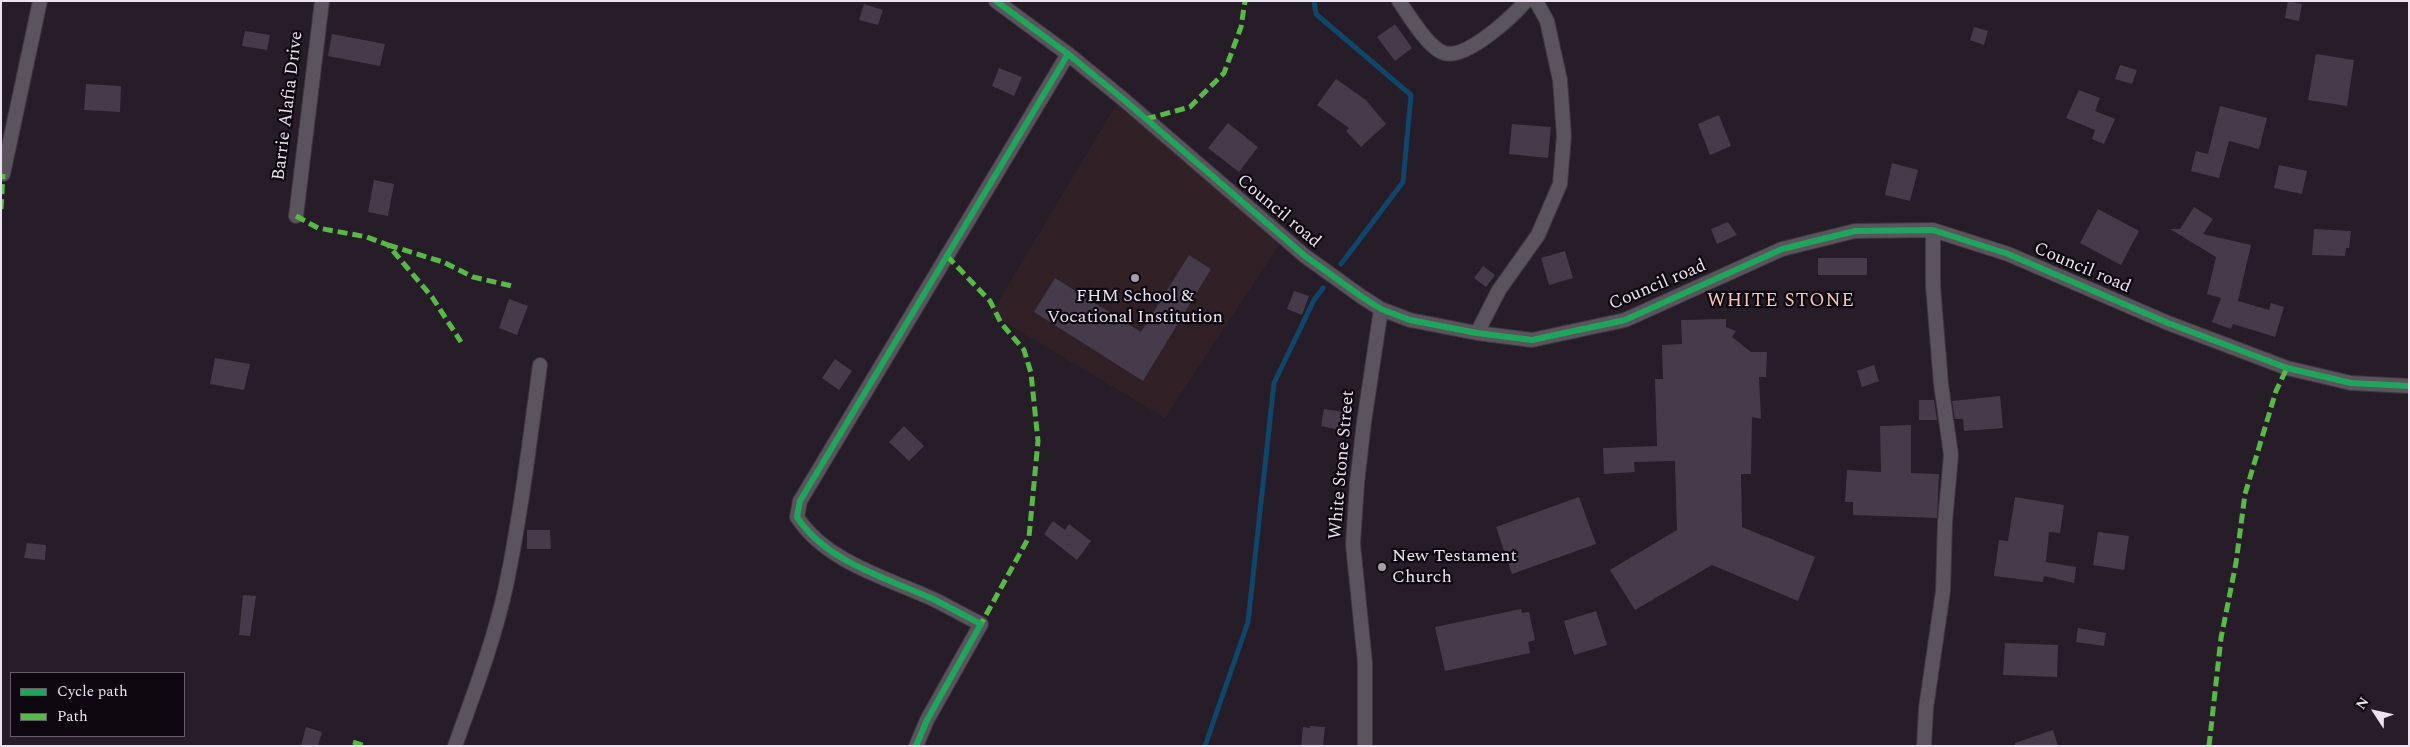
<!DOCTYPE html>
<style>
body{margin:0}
#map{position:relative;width:2410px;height:747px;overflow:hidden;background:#261d29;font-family:Spectral,serif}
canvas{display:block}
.frame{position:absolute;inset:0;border:2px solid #ede2f1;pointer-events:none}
.legend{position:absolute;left:10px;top:672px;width:175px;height:65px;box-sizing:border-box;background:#0d0710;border:1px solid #675f6a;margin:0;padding:6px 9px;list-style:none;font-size:15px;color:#ede2f1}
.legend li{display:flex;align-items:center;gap:10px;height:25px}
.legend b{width:25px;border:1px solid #675f6a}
.north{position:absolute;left:2350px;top:687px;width:50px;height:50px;-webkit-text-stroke:4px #0d0710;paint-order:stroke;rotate:305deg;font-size:14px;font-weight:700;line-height:20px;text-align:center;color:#ede2f1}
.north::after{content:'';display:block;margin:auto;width:18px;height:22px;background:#ede2f1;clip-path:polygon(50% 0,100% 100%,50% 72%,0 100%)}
</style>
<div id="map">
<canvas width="2410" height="747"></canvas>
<div class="frame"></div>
<ul class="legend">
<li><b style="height:6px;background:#20a55d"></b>Cycle path</li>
<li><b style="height:6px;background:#58b947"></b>Path</li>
</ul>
<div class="north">N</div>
</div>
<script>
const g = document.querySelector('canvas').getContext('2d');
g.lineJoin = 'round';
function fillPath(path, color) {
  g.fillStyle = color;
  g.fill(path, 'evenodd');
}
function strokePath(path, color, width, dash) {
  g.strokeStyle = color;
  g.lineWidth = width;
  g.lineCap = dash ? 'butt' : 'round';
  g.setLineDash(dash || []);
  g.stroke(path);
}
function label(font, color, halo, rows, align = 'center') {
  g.font = font + ' Spectral,serif';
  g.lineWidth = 4.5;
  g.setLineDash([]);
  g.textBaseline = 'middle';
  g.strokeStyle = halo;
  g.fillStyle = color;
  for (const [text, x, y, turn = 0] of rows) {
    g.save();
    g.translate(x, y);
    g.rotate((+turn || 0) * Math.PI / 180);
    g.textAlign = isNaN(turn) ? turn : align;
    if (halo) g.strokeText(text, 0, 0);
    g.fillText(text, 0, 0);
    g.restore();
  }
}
const education = new Path2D(`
 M1117,103L1280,243L1165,418L991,314Z`);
const stream = new Path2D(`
 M1314,1L1316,14L1411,95L1403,182L1341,264
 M1205,746L1248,622L1274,383L1314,300L1323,288`);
const building = new Path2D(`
 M2288,1L2302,4L2299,21L2285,18Z
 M864,4L883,10L878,25L859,20Z
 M1395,24L1412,48L1395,61L1377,37Z
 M1974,27L1988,31L1984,45L1970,40Z
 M245,31L270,35L267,50L242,46Z
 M332,34L385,44L380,66L328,56Z
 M2316,54L2354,60L2347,106L2308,100Z
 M2120,65L2137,70L2132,84L2115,79Z
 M999,68L1022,77L1014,96L992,86Z
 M1336,79L1366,100L1386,124L1361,147L1346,131L1349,128L1317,105Z
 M86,84L121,86L120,112L84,110Z
 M2079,90L2100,98L2095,111L2115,119L2104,144L2092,139L2095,130L2066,118Z
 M2220,106L2267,118L2259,149L2229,141L2219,178L2191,171L2196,151L2208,154Z
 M1719,115L1731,146L1710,155L1698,124Z
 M1228,123L1258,147L1239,172L1208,148Z
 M1512,124L1551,127L1548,158L1509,154Z
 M1892,163L1918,170L1910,201L1885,195Z
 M2279,165L2307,171L2302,194L2274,188Z
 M374,180L394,184L388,216L368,212Z
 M2194,207L2213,219L2203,234L2251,245L2238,301L2269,310L2271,303L2284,307L2275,337L2233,324L2231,329L2212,322L2221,298L2207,294L2216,257L2170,229H2180Z
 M2098,209L2139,231L2121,265L2080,243Z
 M1728,222L1737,235L1717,244L1711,229Z
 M2314,229L2351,231L2349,248H2346L2345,256L2312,255Z
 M1565,251L1573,278L1549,285L1541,258Z
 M1189,255L1211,269L1143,381L1034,312L1055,278L1141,332Z
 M1818,258H1867V275H1818Z
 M1483,266L1495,275L1486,287L1474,278Z
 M1294,291L1309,296L1302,315L1287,309Z
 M509,299L528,306L517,335L499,328Z
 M1726,319V327L1736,331L1732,337L1751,352H1767L1766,377H1759L1761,419L1752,417L1751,474H1741L1742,527L1815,557L1798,601L1712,565L1635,610L1610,570L1677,530L1675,461L1634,462L1635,472L1604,474L1603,448L1657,446L1655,379H1663L1662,345L1682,344L1681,320Z
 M215,358L250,364L244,390L210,384Z
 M835,359L852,371L839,390L822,378Z
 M1874,365L1879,381L1862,387L1857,371Z
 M2000,396L2003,428L1964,431L1963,419H1955L1952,401Z
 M1919,400H1934L1937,420H1919Z
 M1324,409L1343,412L1340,430L1321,426Z
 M1911,425V473L1939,474L1937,518L1853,515V502H1845L1847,470L1881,472L1880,426Z
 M904,426L924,446L909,461L889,442Z
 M1579,497L1596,544L1512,574L1496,527Z
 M2015,497L2064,505L2060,533L2049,532L2046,562L2076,567L2074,583L2044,576L2043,582L1994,576L1999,540L2008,541Z
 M1053,521L1065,530L1069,524L1091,541L1077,560L1044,534Z
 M527,530H550L551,549H527Z
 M2098,532L2129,536L2124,570L2093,565Z
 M27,543L46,545L45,560L24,558Z
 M243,595L256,596L250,636L239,635Z
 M1521,609L1522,613L1529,612L1535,640L1528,642L1530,653L1445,671L1435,627Z
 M1596,611L1607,645L1574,655L1564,621Z
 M2078,628L2106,633L2104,646L2076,642Z
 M2005,643L2058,645L2057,677L2003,675Z
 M1310,726L1325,727L1323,746H1301L1303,727L1310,728Z
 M306,727L322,732L318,746H301Z
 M2053,730L2058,746H2015V743Z`);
const minor = new Path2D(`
 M996,1L1068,54L1123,99L1305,256L1362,297L1381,309L1410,320L1477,333L1532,340L1625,320L1782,249L1855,231L1933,230L2008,254L2168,323L2287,368L2351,383L2409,386
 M1399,1C1408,14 1428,48 1444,53C1466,60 1512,17 1526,1
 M3,174L40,1
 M296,216L322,1
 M1477,333L1499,290L1538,235L1560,184L1564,136L1560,80L1547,21L1536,1
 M455,746C474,693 494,641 506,586C521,514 530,439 540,365
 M916,746L927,720L981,624C965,616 949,607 933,599C887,578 826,562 797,517L800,501L1068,54
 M1365,746V663L1353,544L1357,483L1364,422L1381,309
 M1924,746L1926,708L1943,591L1945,522L1951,455L1941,384L1933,286V230`);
const quiet = new Path2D(`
 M1146,119L1190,107L1224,73L1241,27L1245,1
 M1,209L3,174
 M296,216L318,228L367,237L388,245L432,297L461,342
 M388,245L443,262L473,277L512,286
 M947,256L990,301L1001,323L1024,350L1031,373L1038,441L1029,537L981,624
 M353,742L365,746
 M2209,746L2221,638L2236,563L2245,494L2276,391L2287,368`);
const cycleway = new Path2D(`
 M996,1L1068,54L1123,99L1305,256L1362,297L1381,309L1410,320L1477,333L1532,340L1625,320L1782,249L1855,231L1933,230L2008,254L2168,323L2287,368L2351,383L2409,386
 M916,746L927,720L981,624C965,616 949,607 933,599C887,578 826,562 797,517L800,501L1068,54`);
const markers = [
 [1135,278,5,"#a79dab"],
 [1382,567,5,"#a79dab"]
];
const streetNames = [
 ["Barrie Alafia Drive",289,106,-83],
 ["Council road",1278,212,40],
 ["Council road",2082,269,23],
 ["Council road",1658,286,-23],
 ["White Stone Street",1343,465,-85]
];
const poiNames = [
 ["FHM School &",1135,297],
 ["Vocational Institution",1135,318],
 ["New Testament",1392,557,"left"],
 ["Church",1392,578,"left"]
];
const neighbourhoodNames = [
 ["WHITE STONE",1781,302]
];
fillPath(education, '#312026');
strokePath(stream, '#0f466a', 5);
fillPath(building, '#463b4a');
strokePath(minor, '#3f3842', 16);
strokePath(minor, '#5a545d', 14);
strokePath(quiet, '#58b947', 5, [10, 5]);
strokePath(cycleway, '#20a55d', 6);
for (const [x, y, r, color] of markers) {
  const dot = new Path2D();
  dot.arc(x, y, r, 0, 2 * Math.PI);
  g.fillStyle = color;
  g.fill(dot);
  strokePath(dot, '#0d0710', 2);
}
label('18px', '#ede2f1', '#0d0710', streetNames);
label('18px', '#ede2f1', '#0d0710', poiNames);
g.letterSpacing = '1px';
label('19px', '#f7c5ba', '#0d0710', neighbourhoodNames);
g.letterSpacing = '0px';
</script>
